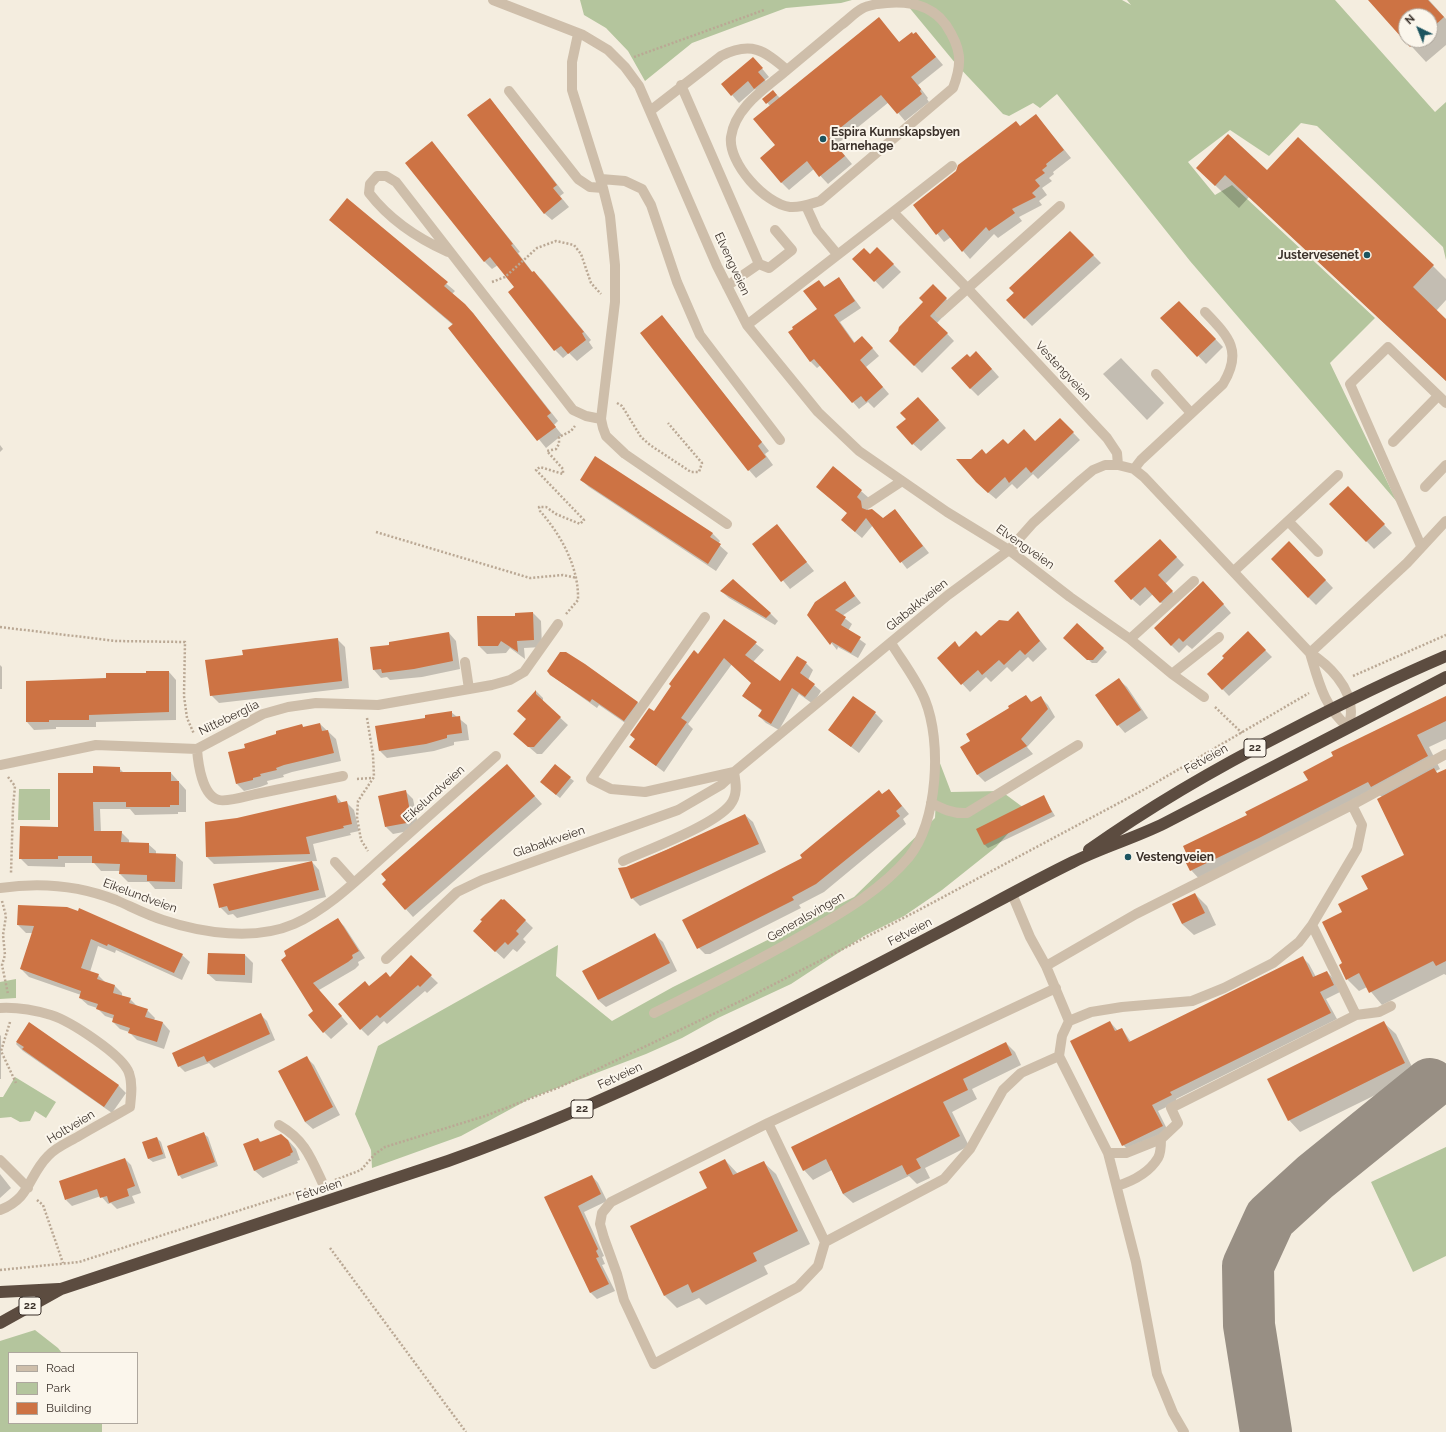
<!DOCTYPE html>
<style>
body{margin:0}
#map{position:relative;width:1446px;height:1432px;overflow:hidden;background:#f4eddf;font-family:Raleway,sans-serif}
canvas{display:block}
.legend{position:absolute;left:8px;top:1352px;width:130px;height:72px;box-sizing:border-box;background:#fbf6ec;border:1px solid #aea79e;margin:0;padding:5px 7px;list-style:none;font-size:12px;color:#3b312a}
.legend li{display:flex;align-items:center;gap:8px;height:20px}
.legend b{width:20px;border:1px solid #aea79e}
.north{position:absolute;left:1398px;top:8px;width:40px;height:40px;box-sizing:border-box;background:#fbf6ec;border:1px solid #aea79e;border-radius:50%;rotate:317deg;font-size:11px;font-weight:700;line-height:16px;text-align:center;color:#3b312a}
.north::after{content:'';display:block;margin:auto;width:14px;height:18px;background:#1c545f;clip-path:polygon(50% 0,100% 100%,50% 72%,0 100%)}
</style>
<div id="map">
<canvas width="1446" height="1432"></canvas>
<ul class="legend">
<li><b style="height:5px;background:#cebeaa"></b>Road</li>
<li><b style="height:11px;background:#b4c59d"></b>Park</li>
<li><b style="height:11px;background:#cd7344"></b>Building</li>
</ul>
<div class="north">N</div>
</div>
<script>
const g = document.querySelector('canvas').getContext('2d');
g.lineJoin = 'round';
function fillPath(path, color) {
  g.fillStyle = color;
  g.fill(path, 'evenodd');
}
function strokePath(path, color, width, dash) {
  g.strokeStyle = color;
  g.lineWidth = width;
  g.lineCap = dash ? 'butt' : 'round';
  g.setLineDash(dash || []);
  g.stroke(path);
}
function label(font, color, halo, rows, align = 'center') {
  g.font = font + ' Raleway,sans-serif';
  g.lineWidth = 4;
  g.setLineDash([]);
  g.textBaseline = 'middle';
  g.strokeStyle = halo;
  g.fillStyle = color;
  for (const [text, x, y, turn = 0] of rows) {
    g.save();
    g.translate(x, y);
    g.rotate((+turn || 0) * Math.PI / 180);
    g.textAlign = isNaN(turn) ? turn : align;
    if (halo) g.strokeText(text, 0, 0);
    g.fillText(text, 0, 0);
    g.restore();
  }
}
const green = new Path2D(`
 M580,0H852L841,3L786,8L692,43L645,81L628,51L606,28L584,15Z
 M903,0H1122L1131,5L1127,0H1335L1435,112L1446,102V260L1443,247L1317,126L1301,123L1269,156L1230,130L1188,162L1215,195L1232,185L1375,318L1330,363L1397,502L1190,261L1057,94L1040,108L1033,103L1009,116L1003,114L956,64Z
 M938,758L951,792L1001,791L1028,811L996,847L942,890L904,916L864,936L791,984L718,1018L682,1038L646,1054L531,1098L461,1136L372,1168L371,1150L355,1114L378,1046L558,945L556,976L612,1021L673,987L854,897L935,818Z
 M19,789H50V820H18Z
 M16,979V998L0,999V982Z
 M15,1077L56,1102L46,1118L35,1111L30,1121L20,1122L11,1117L0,1118V1097H3Z
 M1446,1147V1256L1413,1272L1371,1182Z
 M35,1330L58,1348L62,1353H9V1423H102V1432H0V1341Z`);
const shadow = new Path2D(`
 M1369,0H1429L1446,19V45L1426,62ZM1406,16H1430V40H1406Z
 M879,19L900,43L916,33L943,65L918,85L928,98L927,99L929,102L905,121L889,102L836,145L852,164L828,184L814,169L789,190L781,182L770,106L764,99L773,91L780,98Z
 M760,66L769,77L765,80L772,88L762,96L755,89L739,103L732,95Z
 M490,99L564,193L560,196L569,207L552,220L544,213Z
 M1036,115L1071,158L1053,172L1054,174L1049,178L1052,181L1042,188L1047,195L1039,201L1042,205L1019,217L1022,221L998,238L994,234L970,259L951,237L944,242L914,205Z
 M432,143L520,252L518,253L533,273L542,280L591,340L589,342L593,348L577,361L569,353L563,358L555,350L509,292L516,287L498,265L492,269L485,262L407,163Z
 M1197,168L1267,171L1433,266L1446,279V300L1436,311L1446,320V381L1249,197L1239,208Z
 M347,200L455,291L452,294L473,313L558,421L554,425L562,435L546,448L449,328L453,325L330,220Z
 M1070,232L1101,263L1032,326L1007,300Z
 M870,255L885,256L901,272L883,289L854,259Z
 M839,278L861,308L840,322L855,343L869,344L879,356L866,367L889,394L874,408L868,402L859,409L821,365L817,368L810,361L818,310L819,281L825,287Z
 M933,286L953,306L937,323L954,341L922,373L890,341L925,302Z
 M1187,310L1223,347L1206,364L1162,318Z
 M669,324L769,451L765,454L773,465L756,478L749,470Z
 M1121,358L1164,403L1147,420L1103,374Z
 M970,359L984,360L999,377L978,396L970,388Z
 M926,406L946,428L921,451L913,444Z
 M1060,419L1080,440L1038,479L1033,474L1017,489L1012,484L996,499L984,489L971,460L1008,445L1035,442Z
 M0,445L3,449L0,452Z
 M833,467L869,498L868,511L883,519L895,510L929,553L907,569L873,525L862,538L849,527L842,520L848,513Z
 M581,480L712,533L720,541L718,544L728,553L716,571L589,487Z
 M1348,487L1392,533L1374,549L1330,504Z
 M777,526L814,571L790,589L753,544Z
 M1168,548L1184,565L1165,584L1180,600L1168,610L1153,594L1140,606L1132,599Z
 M1297,550L1333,588L1316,605L1308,597Z
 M844,582L861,603L842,616L852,624L848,631L866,644L858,658L838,647L837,650L809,615Z
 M1211,590L1231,613L1192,649L1187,645L1179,653L1171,645Z
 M721,591L770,613L778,621L775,625L729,598Z
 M533,613L541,621L542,647L524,648L525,659L510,648L506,653L487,654L479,646L478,617H516Z
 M1018,613L1047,649L1033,662L1028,657L1012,672L1007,667L991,682L986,677L970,692L938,658L1008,622Z
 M724,620L764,650L753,662L780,682L806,663L813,670L808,680L821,691L813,704L799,694L779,730L766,723L759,716L762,711L743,696L752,683L732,664L688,724L693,729L664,772L631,747Z
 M1077,625L1107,652L1097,663H1092L1068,641Z
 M449,633L456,641L460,669L422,677L390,680L387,677L381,678L374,670L391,646Z
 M1248,633L1272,657L1229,696L1208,674Z
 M337,639L345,647L349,688L219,703L211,695L244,656Z
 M0,665L2,667V689H0Z
 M169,672L176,680V720L96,722V727H56V729L34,730L27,722L107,679Z
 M555,678L637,702L643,709L631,727L599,705L597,708Z
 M1119,680L1127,687L1148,718L1125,733L1118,725Z
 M536,691L543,698V702L568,725L542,754H537L522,741Z
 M1026,696L1032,702L1040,697L1048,705L1055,717L1027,747L1033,754L985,782L978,775L962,748L972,742Z
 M1446,697V739L1429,747L1440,769L1436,771L1438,774L1446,770V975L1444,974L1382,1005L1367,987L1359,991L1347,979L1344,964V912L1405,856L1382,797L1379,795L1203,883L1191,870L1248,815L1309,781Z
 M451,712L467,725L469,740L454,742V745L434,751L387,758L380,751L426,719Z
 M875,713L883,721L859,753L829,730Z
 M320,724L336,739L341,761L292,772L283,775L284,777L267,781L268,784L260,787L244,791L237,784L246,748L302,725L304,728Z
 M119,768L124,773H171L186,790V812H178V814L135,815L130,809H100L101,832H121L129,840V843L148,844L156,851V854L175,855L183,862L182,889H155L149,882H128L120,874V871H101L94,863H65V867L28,866L20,858L59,828L94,774Z
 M514,773L542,804L413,917L383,884Z
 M570,778L574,781L560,798L545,786Z
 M889,790L909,814L903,819L906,824L824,892L799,905L801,908L710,954H705L697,946Z
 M405,791L413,799L419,829L393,834L386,827Z
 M336,796L342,803L346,802L354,810L359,831L350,833L351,835L313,844L317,861L214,864L207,857L237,819Z
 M1044,797L1055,816L988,848L985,845L977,829Z
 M745,815L753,822L766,852L640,906L632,898L626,868Z
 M312,862L319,870L326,897L237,918L233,914L228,915L220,907Z
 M1195,894L1207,906L1216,925L1194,935L1182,924Z
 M504,900L533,928L523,939L526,942L517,952L513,949L504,959L482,939Z
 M19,906L182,955L190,962L182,980L116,950L115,953L98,946L90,972L98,975L106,983L115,986L122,993V996L130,999L138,1007L147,1010L155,1018L154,1020L163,1023L170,1031L164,1049L137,1040L129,1032L120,1029L113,1022L114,1019L105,1016L97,1008L88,1005L80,998L81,995L29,977L21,969L33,933H26L18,925Z
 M337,919L344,926L365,958L358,962L359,965L355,969L319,990L348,1024L331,1039L324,1032L288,956Z
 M655,935L663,942L677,971L606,1007L598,1000Z
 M245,955L253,963L252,983L216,981L208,974Z
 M411,957L438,983L427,993L425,991L387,1024L384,1021L368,1036L361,1029L370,987L390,978Z
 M1303,958L1309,964L1316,977L1327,972L1333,978L1340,992L1326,999L1337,1019L1176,1099L1177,1102L1158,1111L1169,1133L1130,1151L1123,1145L1110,1022L1118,1031L1122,1029L1131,1042Z
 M260,1014L267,1021L275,1040L214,1068L209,1063L185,1072L179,1066Z
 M1384,1023L1396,1034L1416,1075L1300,1132L1289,1120Z
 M29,1024L119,1086L126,1093L112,1113L23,1051L16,1044Z
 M0,1035L1,1036V1079H0Z
 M1006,1043L1015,1052L1021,1065L972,1089L977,1099L952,1112L969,1146L925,1168L930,1178L917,1184L909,1176L853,1203L843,1194L832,1170L813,1180L804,1170Z
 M306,1057L314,1065L340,1115L313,1129L305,1122Z
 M204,1134L208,1137L218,1166L182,1179L179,1175Z
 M157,1138L161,1142L166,1158L153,1162L149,1159Z
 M258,1139L262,1143L288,1140L296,1149L300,1160L297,1161L298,1163L263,1178L255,1171L244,1145Z
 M125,1159L131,1165L141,1193L132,1196L135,1203L117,1209L111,1203L108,1204L101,1196L72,1206L66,1200Z
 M725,1160L738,1174L763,1162L776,1174L810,1244L764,1266L768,1274L706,1305L699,1298L677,1308L665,1296L631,1227L708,1189Z
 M0,1174L11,1188L0,1198Z
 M592,1176L598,1183L607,1201L584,1212L604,1256L602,1257L605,1264L602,1265L615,1291L597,1299L590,1292L546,1198Z`);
const taxiway = new Path2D(`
 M1266,1432L1249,1325L1248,1266L1270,1218L1315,1177L1430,1084`);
const building = new Path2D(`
 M1368,0H1428L1444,17L1430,30V16H1406V40H1418L1410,47Z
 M879,17L899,42L912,32L913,34L916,32L936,57L911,77L921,89L920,91L922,94L897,114L881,95L829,137L845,156L819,177L807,161L781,183L760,158L775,145L753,119Z
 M753,57L763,68L758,72L765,80L754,89L748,81L731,96L721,84Z
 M773,90L777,95L766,104L762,99Z
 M490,98L557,185L553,188L562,199L544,214L467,115Z
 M1036,114L1064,150L1046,164L1047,166L1042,170L1045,173L1035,180L1040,186L1032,193L1036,197L1012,209L1015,213L989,231L986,227L962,252L943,229L936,235L913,205L956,171L958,165L1016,121L1020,126Z
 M1228,134L1267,170L1298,137L1434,265L1413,287L1446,319V381L1225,175L1215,186L1196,168Z
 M432,141L513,244L511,245L532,272L534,271L584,332L582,333L586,340L568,354L561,346L554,351L508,292L514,287L490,257L484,262L405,163Z
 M347,198L448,282L444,286L465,304L473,313L551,413L547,416L556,427L537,441L448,328L453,324L329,220Z
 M1070,231L1094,255L1024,319L1006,300L1014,293L1009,288Z
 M877,247L894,264L874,282L852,259L864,248L870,254Z
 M839,277L855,301L834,315L854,343L862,336L873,348L860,360L883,387L866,402L861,396L852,403L814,359L810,362L788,332L793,329L792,327L817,309L803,291L819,280L824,287Z
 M933,284L947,298L930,316L948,333L914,366L889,341L898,331L899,327L923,302L919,298Z
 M1179,301L1216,339L1197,357L1160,318Z
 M662,315L762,442L758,446L766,457L748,471L640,333Z
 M976,351L992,369L970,389L951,368L967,354L970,357Z
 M918,397L939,420L912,445L896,427L906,419L900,413Z
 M1060,418L1074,432L1031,473L1026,467L1009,483L1005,477L988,493L976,482L956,459H971L982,449L986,454L1003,439L1008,444L1024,429L1035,441Z
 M595,456L713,533L710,537L721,544L708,564L580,480Z
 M833,466L862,490L857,497L861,501L862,508L867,510L872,509L883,518L895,509L923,546L900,563L866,518L855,532L841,520L847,513L816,487Z
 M1348,486L1385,524L1366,542L1329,504Z
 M777,524L807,562L781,582L752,544Z
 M1160,539L1177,557L1158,575L1173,591L1160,603L1145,587L1131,600L1114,581Z
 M1289,541L1326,580L1308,598L1271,559Z
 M733,579L771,613L766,618L720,591Z
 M845,581L855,596L835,610L846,617L841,625L861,637L851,653L832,642L830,645L807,615L815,602Z
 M1203,581L1224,604L1183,642L1179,638L1171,646L1154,628Z
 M1018,611L1040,641L1025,655L1020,650L1004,665L999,660L982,675L978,670L961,685L937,658L955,641L959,647L976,631L981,636L999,620L1008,621Z
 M533,612L534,640L517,641L518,652L501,641L498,646H478L477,616H515V613Z
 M724,619L757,642L745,655L780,681L797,656L807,662L800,673L815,684L805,697L792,688L771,724L758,716L762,710L742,696L751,683L724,658L681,718L687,722L656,766L629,747L635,739L630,735L649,708L654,711L671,686L669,684L694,650L698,654Z
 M1077,623L1104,648L1093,660H1087L1063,638Z
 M1248,631L1266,650L1222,690L1207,674L1224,658L1222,656Z
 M449,632L453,661L414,669L382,673L381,669L373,670L370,647L389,645V642Z
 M338,638L342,681L210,696L205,660L243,655L242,650Z
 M560,652H566L585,664L638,702L624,721L592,699L590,702L550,675L547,671Z
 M146,671H169V712L89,715V720H49V722H26V681L106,678V673H146Z
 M1119,678L1141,710L1117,726L1095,695Z
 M536,690V694L561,717L534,747H528L513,734L526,719L517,711Z
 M1026,695L1031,702L1041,696L1048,709L1021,739L1027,746L977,775L960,747L970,741L966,734L1009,708L1008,706Z
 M853,696L876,712L851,747L828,730Z
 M1446,696V721L1417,735L1428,756L1371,787L1368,782L1259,838L1190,871L1183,857L1187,855L1183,846L1247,815L1245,812L1308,780L1303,772L1333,756L1331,752Z
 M452,711V717L460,716L462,733L447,735V738L426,744L379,751L375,726L425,718V715Z
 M320,723L322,731L328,730L334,753L284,765L276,768L277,770L260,774L261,776L253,778V780L236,784L228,752L245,748L244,744L276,734V731L302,724L303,727Z
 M507,764L535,796L405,910L382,884L386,880L381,874Z
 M555,764L571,777L556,795L540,782Z
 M93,766L120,767V772H171V781H179V805H170V807H126V802H93L94,831H122L121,842L149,843V853L176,854L175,882L147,881V875L119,874L120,864L92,863V856H58V859H19L20,826L58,827V773H93Z
 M1434,768L1437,773L1446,769V961L1436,966L1433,961L1369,993L1359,973L1346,980L1339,965L1342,963L1322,922L1342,912L1338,904L1368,889L1361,876L1404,855L1377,799Z
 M889,789L902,806L896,811L900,816L816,884L792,897L794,900L697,949L682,920L802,858L800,855L879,790L882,794Z
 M406,790L412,822L385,827L378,796Z
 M336,795L338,803L347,801L352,824L343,826L344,828L306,837L310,854L206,857L205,822L237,818Z
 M1044,795L1052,812L984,845L976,829Z
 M745,814L759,844L631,899L618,868L626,867L666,850Z
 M312,861L319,890L229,911L227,906L219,908L213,884Z
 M1195,893L1205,913L1182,924L1172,904Z
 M501,899L503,900L504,899L526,920L516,931L519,934L508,945L505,942L495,952L473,931L482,921L480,920Z
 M18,905L67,907L78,911L79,908L183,954L174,973L108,944L107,946L91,939L81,968L99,974L97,979L115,985L113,993L131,998L129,1003L148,1009L145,1017L163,1022L157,1042L128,1033L130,1028L112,1022L114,1015L96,1009L98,1004L79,998L81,991L20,969L34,926L17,925Z
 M338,918L359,951L352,955L353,958L348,962L313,983L342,1016L323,1033L308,1015L313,1011L281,960L286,956L284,951Z
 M655,933L670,963L598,1000L582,971Z
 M208,953L245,954V975L207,974Z
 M411,955L432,975L420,987L418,985L380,1018L377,1015L360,1030L338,1004L365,981L369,986L386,972L390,977Z
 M1303,956L1313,977L1327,971L1334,985L1320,992L1331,1013L1170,1092L1172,1095L1152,1105L1163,1126L1122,1146L1070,1041L1110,1021L1115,1031L1122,1028L1129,1042Z
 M261,1013L270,1034L207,1062L204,1056L178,1067L172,1053Z
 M1384,1021L1405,1063L1288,1121L1267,1079Z
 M29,1022L119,1085L104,1107L22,1049L24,1047L16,1042Z
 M1006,1042L1012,1055L963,1079L968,1090L943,1102L960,1136L916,1159L921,1168L907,1175L902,1165L843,1194L826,1159L803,1171L791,1147Z
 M307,1056L333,1107L305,1122L278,1071Z
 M204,1132L215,1162L178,1176L167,1146Z
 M281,1134L288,1140L293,1152L290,1154L291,1155L254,1171L243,1144L258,1138L260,1142Z
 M157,1137L163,1154L148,1159L142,1142Z
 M125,1158L135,1186L127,1189L129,1196L109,1203L107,1196L100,1198L97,1189L65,1200L59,1181Z
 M725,1159L733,1175L764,1161L798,1231L753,1253L757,1261L692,1293L688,1284L664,1296L630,1226L707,1188L699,1172Z
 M592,1175L601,1194L578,1206L598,1249L596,1251L599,1257L596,1258L609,1284L590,1293L544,1197Z`);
const path = new Path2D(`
 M634,57L764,10
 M492,282L505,277L537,248L556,241L574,245L581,254L591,283L601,294
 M617,403L622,406L641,437L650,445L691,472H699L702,463L668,423
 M376,532L530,578L563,575L577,578
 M566,614L578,600C579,567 561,535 540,511L539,507H546L556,514L580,524L584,520L536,470L540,467L563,474V469L547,451L556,449L559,444V437L571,431L575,426
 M0,627L116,641L185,642L184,696L187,718L194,734
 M1353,676L1446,635
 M1215,707L1242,733
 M367,718L373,755L374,777L358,801L357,817L361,840L368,851
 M8,777L15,786L13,807L11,873
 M357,779L372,778
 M2,901L6,916L3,935L5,955L2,965L8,994
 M10,1022L1,1051L16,1083
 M335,1180L361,1170L375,1154L385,1147L485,1116L560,1087L749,997L917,911L1145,789L1309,693
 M37,1200L43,1205L63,1263
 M330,1248L466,1432
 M0,1270L79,1262L309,1188`);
const minor = new Path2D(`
 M493,0L583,35L608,50L625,67L639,86L717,266L747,325L818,412L859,451L947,512L1009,550L1070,597L1130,639L1172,674L1204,697
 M578,34L572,62V90L603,188L610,216L615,265V302L601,419L603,428L606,436L625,454L727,524
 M681,85L759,264L727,286
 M509,91L578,179L590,187L603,188
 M650,111L721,56C751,41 764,50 787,70C805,55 823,40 841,25C848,20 855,12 863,8C867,6 873,5 877,4C903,0 930,2 946,25C961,48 963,62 953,88L820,201C810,204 801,208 790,207C765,204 728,163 731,137C735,107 766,88 787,70
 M601,179L625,181L642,189L651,205L677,282L700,335L780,440
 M806,206L817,230L837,254
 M893,212L952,166
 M448,252C419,239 389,219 369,193L370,184L377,176H386L396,182L573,410L586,416L601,419
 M759,264L769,268L792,250L775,230
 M940,313L1060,206
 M747,325L893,212L968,289L1107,438L1117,453L1118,465L1134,469L1144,477L1310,653C1329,665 1351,687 1351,712C1351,717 1349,723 1349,728
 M1156,374L1191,413
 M1393,442L1438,396
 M1134,469L1141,460L1223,384C1243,351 1229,337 1205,312
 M1425,487L1446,465
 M867,504L902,481
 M1288,521L1318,552
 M1421,546L1350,384L1388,347L1446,403
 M1234,571L1338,475
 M705,617L591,779L611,789L645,792L734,772L948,595L1009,550L1033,523L1081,480L1093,470L1105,465H1118
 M1130,639L1194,581
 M1310,653L1407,563L1446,521
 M1310,653C1319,683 1324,707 1349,728
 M465,662L469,689
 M1172,674L1219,637
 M197,749C198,763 202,796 219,800C228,802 247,796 256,794C285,788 314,782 343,776
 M0,765L96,745L197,749L263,714L288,707L316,703L378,705L492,685L510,680L524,672L558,624
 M931,803C943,809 953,814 967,813L1078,745
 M623,861C649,849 713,826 730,805C738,795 736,784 734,772
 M335,862L353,882
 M0,888C40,882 78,885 116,900C132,907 147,915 163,920C202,933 255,941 294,924C328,909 358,879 385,855C422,822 459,789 496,756
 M1012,894L1030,937L1046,966
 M386,959L457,892L482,880L678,810L721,785L733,774
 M0,1008C18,1007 34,1010 51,1015C70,1021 123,1055 129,1073C133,1084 131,1096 130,1107C113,1117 96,1126 79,1136C69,1142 56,1147 48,1156C28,1176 31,1198 0,1210
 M654,1013C707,987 759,960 810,931C845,911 882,889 909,857C938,820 942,742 925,700C917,680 902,661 891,643
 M1356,1015L1379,1012L1391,1006
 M1069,1021L1091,1012L1122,1007L1192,1001L1224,988L1273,963L1299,942L1312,925L1357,849L1362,825L1352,805
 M768,1123L825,1242L818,1266L798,1287L654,1364L624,1300L617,1274L604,1238L600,1224L602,1213L611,1202L768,1123L1056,988
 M279,1125C305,1140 311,1158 323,1184
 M1108,1153H1126L1161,1139L1178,1123L1171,1108L1356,1015L1312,925
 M0,1160L28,1188
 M1117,1186C1133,1181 1149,1173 1158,1158C1161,1153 1161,1144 1161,1139
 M825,1242L944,1179L970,1149L1003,1090L1021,1073L1059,1056
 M1184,1432L1173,1413L1157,1374L1136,1262L1108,1153L1059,1056L1062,1036L1069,1021L1046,966L1136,914L1352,805L1446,754`);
const highway = new Path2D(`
 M1089,850C1152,805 1218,767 1287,732C1339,705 1392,679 1446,656
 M0,1292L59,1289
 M0,1323L61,1289L448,1161C614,1102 772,1020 928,938C977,913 1024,886 1073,862C1103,847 1135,838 1165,823L1446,677`);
const markers = [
 [823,139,4,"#1c545f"],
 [1367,255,4,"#1c545f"],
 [1128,857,4,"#1c545f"]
];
const shields = [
 [1255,748,22],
 [582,1109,22],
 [30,1306,22]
];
const shieldNames = [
 ["22",1255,748],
 ["22",582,1109],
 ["22",30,1306]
];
const poiNames = [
 ["Espira Kunnskapsbyen",831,132],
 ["barnehage",831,146],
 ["Justervesenet",1359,255,"right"],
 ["Vestengveien",1136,857]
];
const streetNames = [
 ["Elvengveien",732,264,65],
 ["Vestengveien",1063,371,47],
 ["Elvengveien",1025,547,35],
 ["Glabakkveien",917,605,-39],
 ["Nitteberglia",229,718,-26],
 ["Fetveien",1206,759,-29],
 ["Eikelundveien",434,794,-42],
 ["Glabakkveien",549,842,-19],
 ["Eikelundveien",140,896,20],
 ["Generalsvingen",806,917,-30],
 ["Fetveien",910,932,-27],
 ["Fetveien",620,1076,-25],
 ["Holtveien",71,1127,-31],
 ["Fetveien",319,1190,-18]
];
fillPath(green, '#b4c59d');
fillPath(shadow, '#0003');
strokePath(taxiway, '#988f84', 52);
fillPath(building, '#cd7344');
strokePath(path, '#baa894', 2.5, [2, 2]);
strokePath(minor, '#cebeaa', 10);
strokePath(highway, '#5c4c40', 12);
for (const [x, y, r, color] of markers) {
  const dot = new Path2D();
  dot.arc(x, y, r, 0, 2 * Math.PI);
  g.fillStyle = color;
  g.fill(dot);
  strokePath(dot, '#fbf6ec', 1.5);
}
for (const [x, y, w] of shields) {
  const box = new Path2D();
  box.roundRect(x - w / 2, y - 9, w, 18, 3);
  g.fillStyle = '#fbf6ec';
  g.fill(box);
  strokePath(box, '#3b312a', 1);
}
label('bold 11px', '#3b312a', null, shieldNames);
label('bold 12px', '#3b312a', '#fbf6ec', poiNames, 'left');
label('12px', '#3b312a', '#fbf6ec', streetNames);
</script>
